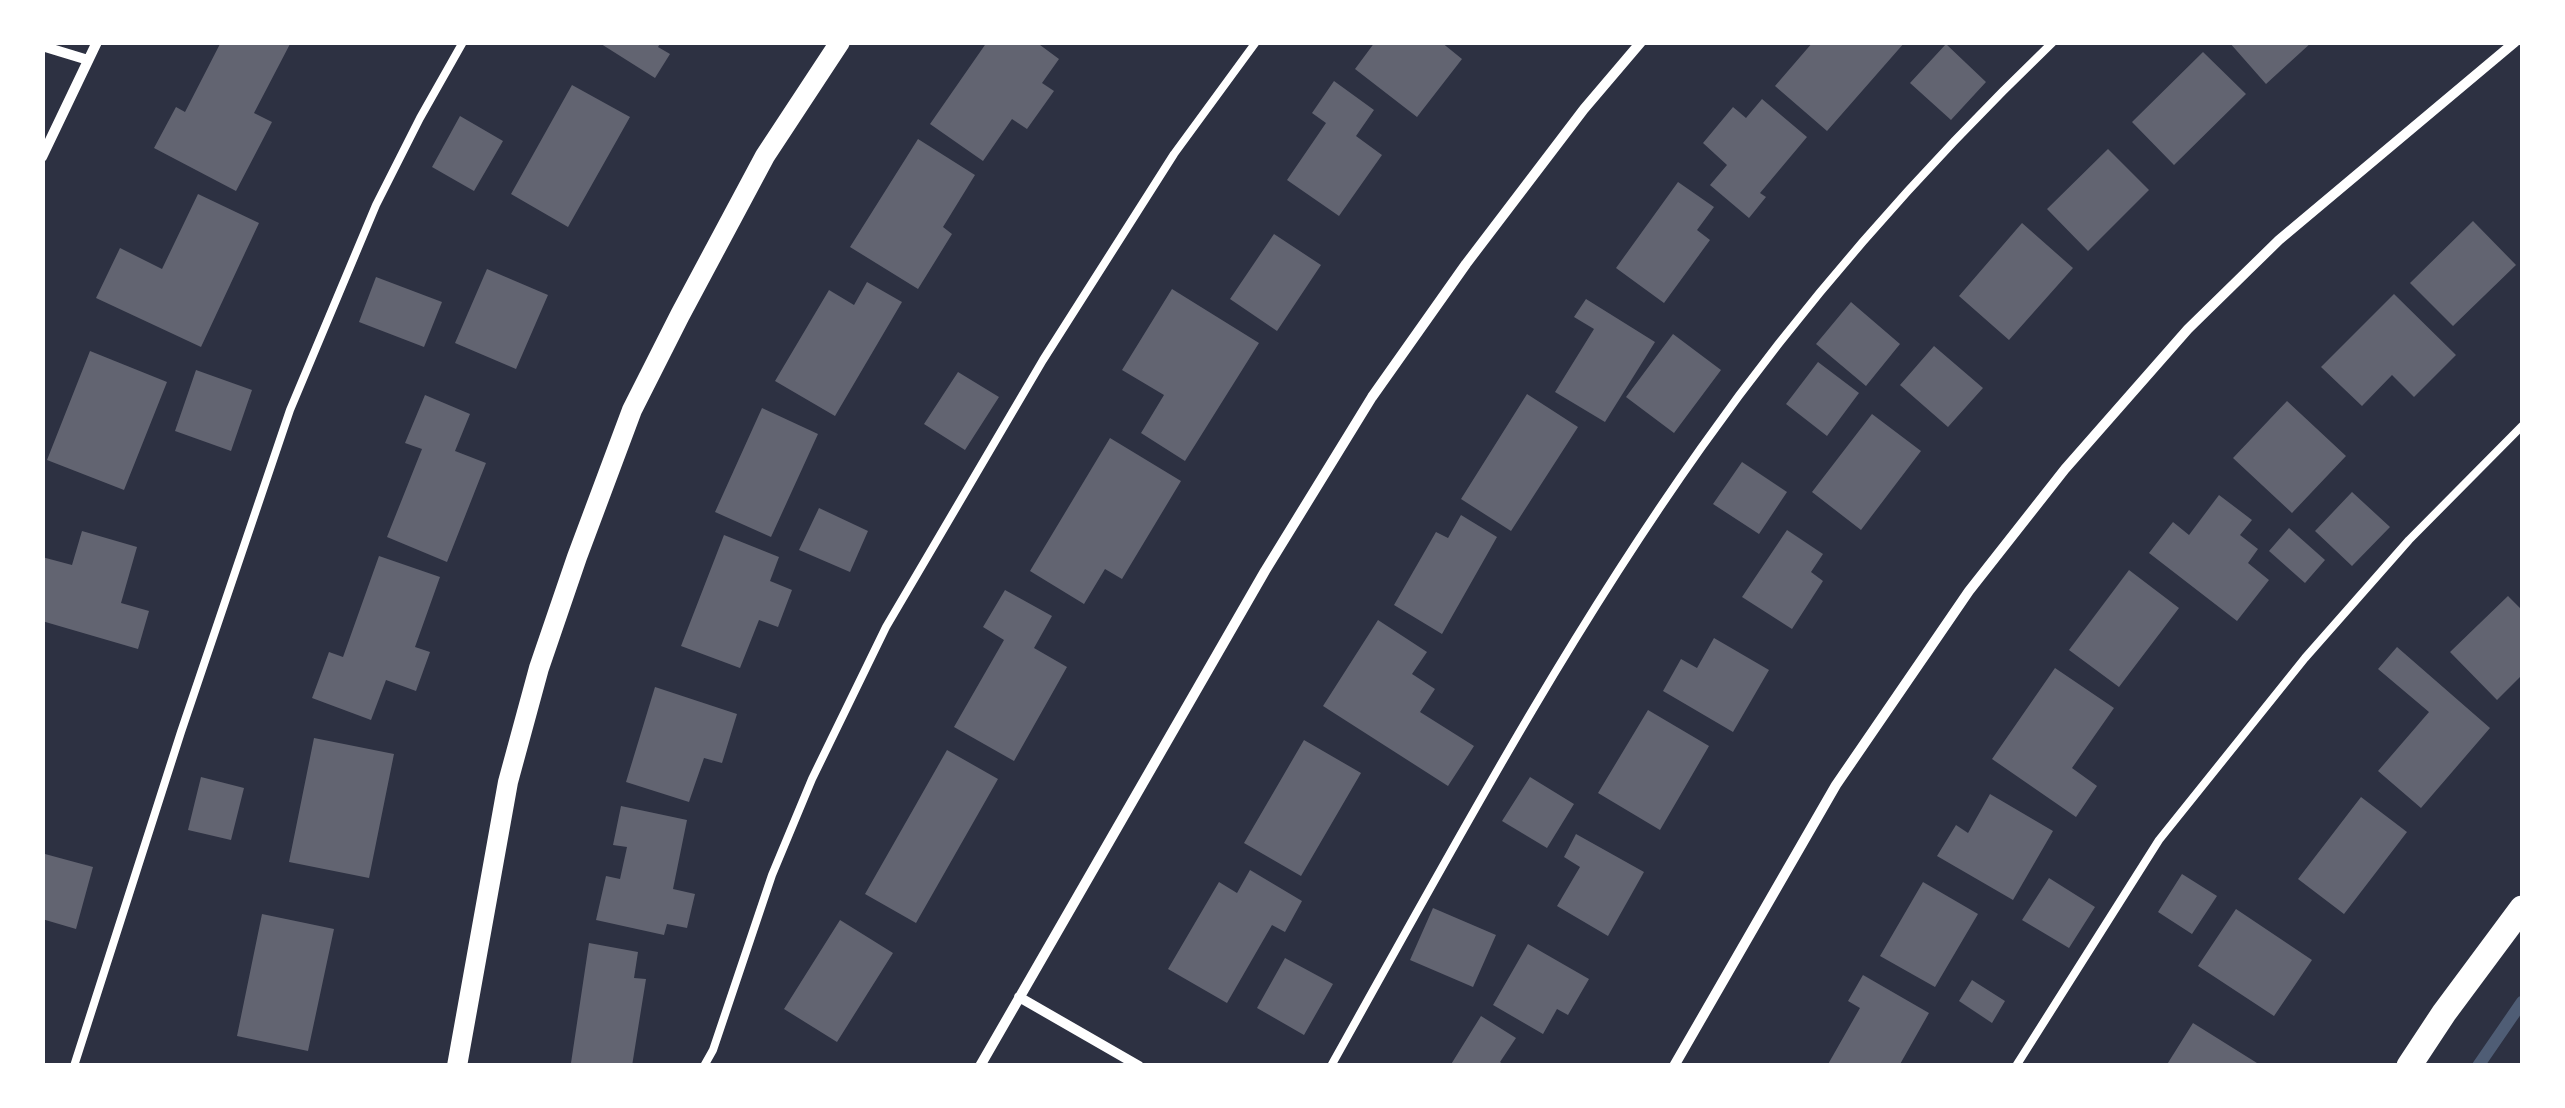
<!DOCTYPE html>
<style>
body{margin:0}
#map{position:relative;width:2565px;height:1108px;overflow:hidden;background:#2d3142;font-family:"Work Sans",sans-serif}
canvas{display:block}
.frame{position:absolute;inset:0;border:45px solid #fff;pointer-events:none}
</style>
<div id="map">
<canvas width="2565" height="1108"></canvas>
<div class="frame"></div>
</div>
<script>
const g = document.querySelector('canvas').getContext('2d');
g.lineJoin = 'round';
function strokePath(path, color, width, dash) {
  g.strokeStyle = color;
  g.lineWidth = width;
  g.lineCap = dash ? 'butt' : 'round';
  g.setLineDash(dash || []);
  g.stroke(path);
}
function fillPath(path, color) {
  g.fillStyle = color;
  g.fill(path, 'evenodd');
}
const stream = new Path2D(`
 M2478,1066L2522,1002`);
const building = new Path2D(`
 M221,42L290,44L254,113L272,122L236,191L154,148L176,107L185,112Z
 M598,42H661L658,47L670,54L655,78Z
 M987,42H1036L1059,59L1042,83L1054,91L1027,129L1012,119L983,161L930,124Z
 M1375,42H1441L1462,59L1417,117L1355,69Z
 M1813,42H1905L1827,131L1775,86Z
 M2229,42H2312L2266,84Z
 M1946,44L1986,82L1951,120L1910,83Z
 M2203,52L2246,94L2174,165L2132,122Z
 M1334,81L1374,110L1356,136L1382,155L1339,216L1287,180L1326,123L1312,113Z
 M572,85L630,117L568,227L511,194Z
 M1762,99L1807,137L1760,193L1766,197L1749,218L1710,185L1727,165L1703,143L1733,107L1746,118Z
 M460,116L503,141L474,191L432,167Z
 M918,139L975,175L943,227L952,234L918,289L850,247Z
 M2108,149L2149,190L2088,251L2047,209Z
 M1678,182L1714,207L1697,230L1710,240L1664,303L1616,268Z
 M198,194L259,223L201,347L96,298L120,248L162,269Z
 M2473,221L2516,265L2453,326L2410,283Z
 M2022,223L2073,268L2009,340L1959,296Z
 M1274,234L1321,265L1277,331L1230,299Z
 M487,269L548,295L516,369L455,343Z
 M376,277L442,302L424,347L359,322Z
 M867,282L902,302L835,416L775,381L829,290L854,305Z
 M1172,289L1259,343L1185,461L1141,433L1164,395L1122,370Z
 M2394,294L2456,355L2414,397L2392,375L2362,406L2321,367Z
 M1586,299L1655,342L1605,422L1555,392L1594,329L1574,317Z
 M1851,302L1900,344L1866,386L1816,344Z
 M1673,334L1721,370L1674,433L1626,397Z
 M1934,346L1983,388L1948,427L1900,385Z
 M90,351L167,382L124,490L47,460Z
 M1818,362L1859,393L1827,436L1786,404Z
 M196,370L252,390L231,451L175,431Z
 M958,372L999,397L965,450L924,424Z
 M1527,394L1578,427L1511,531L1461,499Z
 M425,395L470,414L455,451L486,463L447,562L387,537L422,449L405,443Z
 M2287,401L2346,456L2292,513L2233,458Z
 M762,408L818,434L771,537L715,512Z
 M1872,414L1921,451L1861,530L1812,492Z
 M1110,438L1181,481L1122,579L1105,569L1084,604L1030,571Z
 M1742,462L1787,492L1759,534L1713,504Z
 M2352,492L2390,527L2352,566L2315,531Z
 M2219,495L2252,520L2240,535L2258,549L2248,563L2269,580L2237,621L2149,553L2173,522L2189,535Z
 M819,508L868,531L850,572L799,550Z
 M1461,515L1497,537L1442,634L1394,605L1436,532L1448,538Z
 M2289,528L2325,560L2305,583L2269,551Z
 M1787,530L1823,554L1811,572L1823,581L1792,629L1742,597Z
 M82,531L137,547L121,603L149,611L138,649L42,621V557L72,565Z
 M724,535L779,557L770,581L792,590L778,627L759,620L740,668L681,646Z
 M379,556L440,577L415,647L430,652L416,691L386,680L371,720L312,698L329,652L343,657Z
 M2129,570L2179,608L2119,687L2069,650Z
 M1005,590L1052,616L1034,648L1067,667L1014,761L954,727L1004,640L983,627Z
 M2508,596L2522,610V675L2497,700L2450,652Z
 M1378,620L1427,652L1412,674L1435,689L1420,712L1474,746L1448,786L1323,706Z
 M1714,638L1769,670L1733,732L1663,691L1681,659L1697,668Z
 M2397,647L2490,728L2421,808L2378,771L2429,712L2378,669Z
 M2055,668L2114,708L2072,768L2097,786L2076,817L1992,759Z
 M655,687L737,714L722,763L704,758L689,802L626,782Z
 M1648,710L1709,746L1660,830L1598,793Z
 M314,738L394,754L369,878L289,862Z
 M1304,740L1361,773L1301,876L1244,843Z
 M947,750L998,779L916,923L865,894Z
 M201,777L244,788L231,840L188,830Z
 M1530,777L1574,804L1547,848L1502,821Z
 M1990,794L2053,831L2013,900L1937,856L1956,825L1968,833Z
 M2361,797L2407,832L2344,914L2298,879Z
 M621,806L687,820L673,889L695,894L687,928L667,924L664,935L596,920L606,876L620,879L627,847L613,845Z
 M1576,834L1644,872L1608,936L1557,906L1580,867L1564,857Z
 M45,854L93,867L76,929L42,919V864Z
 M1250,870L1302,901L1285,932L1272,925L1227,1003L1168,969L1219,882L1237,893Z
 M2182,874L2217,896L2192,934L2158,912Z
 M2049,878L2095,907L2069,948L2022,920Z
 M1923,882L1978,914L1935,987L1880,956Z
 M1433,908L1496,935L1473,987L1410,960Z
 M2236,909L2312,960L2274,1016L2198,966Z
 M262,914L334,929L308,1051L237,1036Z
 M840,920L893,953L837,1042L784,1009Z
 M589,943L638,952L634,978L646,979L632,1066L571,1063Z
 M1528,944L1589,979L1568,1015L1557,1009L1543,1034L1493,1005Z
 M1285,958L1333,984L1304,1035L1257,1008Z
 M1863,975L1929,1013L1899,1066H1827L1860,1008L1848,1001Z
 M1972,980L2005,1001L1992,1023L1959,1001Z
 M1481,1016L1516,1038L1500,1062L1505,1066H1450Z
 M2193,1023L2257,1063L2255,1066H2166Z`);
const service = new Path2D(`
 M74,1066L181,732L290,410L376,205L420,118L463,42
 M704,1066L713,1050L772,875L812,779L886,627L1043,360L1174,154L1256,42
 M1331,1066C1448,857 1562,644 1701,448C1804,302 1924,166 2053,42
 M2016,1066L2159,840L2305,658L2409,540L2522,426`);
const minor = new Path2D(`
 M42,46L88,60
 M42,157L97,42
 M1019,997L1139,1066
 M980,1066L1265,571L1372,397L1466,264L1584,109L1641,42
 M1674,1066L1836,785L1969,591L2065,469L2188,329L2279,240L2515,42`);
const secondary = new Path2D(`
 M457,1066L508,782L539,668L577,557L632,410L680,315L765,156L840,42`);
const primary = new Path2D(`
 M2409,1066L2444,1013L2522,908`);
strokePath(stream, '#4f5d75', 12);
fillPath(building, '#626471');
strokePath(service, '#fff', 8);
strokePath(minor, '#fff', 10);
strokePath(secondary, '#fff', 20);
strokePath(primary, '#fff', 25);
</script>
